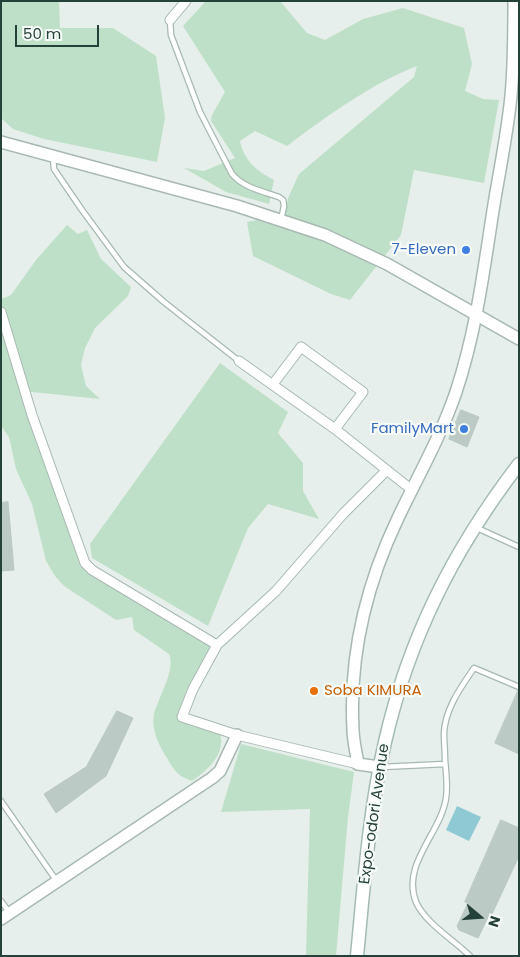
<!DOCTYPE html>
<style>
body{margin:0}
#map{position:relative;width:520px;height:957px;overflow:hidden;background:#e6efeb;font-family:Poppins,sans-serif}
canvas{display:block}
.frame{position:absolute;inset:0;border:2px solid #24423a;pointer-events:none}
.north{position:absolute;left:455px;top:892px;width:50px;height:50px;-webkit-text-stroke:4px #f7fbf9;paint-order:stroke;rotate:108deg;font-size:14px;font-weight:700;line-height:20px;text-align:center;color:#24423a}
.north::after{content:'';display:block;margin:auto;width:18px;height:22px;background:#24423a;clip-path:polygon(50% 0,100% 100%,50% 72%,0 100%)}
.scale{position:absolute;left:15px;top:25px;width:84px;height:22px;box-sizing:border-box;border:2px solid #24423a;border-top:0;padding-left:6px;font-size:15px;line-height:18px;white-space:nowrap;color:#24423a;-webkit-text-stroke:4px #f7fbf9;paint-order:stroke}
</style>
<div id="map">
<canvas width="520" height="957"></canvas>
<div class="frame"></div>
<div class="north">N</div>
<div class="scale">50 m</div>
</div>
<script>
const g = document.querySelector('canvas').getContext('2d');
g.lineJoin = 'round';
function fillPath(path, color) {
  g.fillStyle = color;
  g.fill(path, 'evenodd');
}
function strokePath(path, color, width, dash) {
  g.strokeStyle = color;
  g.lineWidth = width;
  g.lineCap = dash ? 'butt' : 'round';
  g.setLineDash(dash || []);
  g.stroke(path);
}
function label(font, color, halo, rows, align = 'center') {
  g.font = font + ' Poppins,sans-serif';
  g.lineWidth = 4.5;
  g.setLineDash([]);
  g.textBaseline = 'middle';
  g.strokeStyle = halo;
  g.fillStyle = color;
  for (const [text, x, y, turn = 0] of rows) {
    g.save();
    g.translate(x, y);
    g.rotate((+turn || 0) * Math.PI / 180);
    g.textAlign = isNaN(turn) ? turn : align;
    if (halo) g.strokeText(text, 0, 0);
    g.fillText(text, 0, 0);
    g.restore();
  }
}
const green = new Path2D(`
 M1,1H59L60,28H113L156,56L165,118L157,162L44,139L13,129L1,118Z
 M206,1H280L307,33L325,40L363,19L403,8L464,28L472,64L465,91L483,99L499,100L484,183L414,170L401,235L350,300L331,294L253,256L247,222L257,220L282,228L288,198L299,174L414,77L417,66C374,82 324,118 287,146L255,131L240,141C244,161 257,171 274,180L269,204L226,192L184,168L204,171L235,158L211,121L212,115L225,92L183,26Z
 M67,225L78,234L87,230L101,259L131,287L128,296L95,328L85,348L81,365L86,386L100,399L22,391L81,564L208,644L210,649L190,686L177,719L203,726L220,733C226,754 208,770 192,781C179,777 173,770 167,758C159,746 151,729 154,714C158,698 176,670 169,654L134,630L132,617L116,620L64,586L55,576L46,561L32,504L16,469L9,437L1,426V299L11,295L36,260Z
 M220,363L288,412L278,433L303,463V491L319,519L268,504L248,528L208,626L92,558L90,544Z
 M241,744L354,772L348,817L336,956H306L310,809L221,812Z`);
const water = new Path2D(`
 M457,806L481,817L469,841L446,830Z`);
const building = new Path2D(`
 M461,410L479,417L467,447L449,439Z
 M8,502L14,570L1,571V503Z
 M518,691H519V754L495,743Z
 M117,711L133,718L106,776L56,813L44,794L86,767Z
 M501,820L519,828V856L492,914L490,913L478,938L459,930L457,926L468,903L465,902Z`);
const service = new Path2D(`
 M170,20L171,35L200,112L232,174C244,188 262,191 279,197L283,200L284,206L281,220
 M53,157L54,169L82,210L124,267L164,302L239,361
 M477,528L519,547
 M382,767L445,764
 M1,801L56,880
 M1,901L9,912
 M470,956C454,940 425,923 416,902C401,864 441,833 446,798C448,786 446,772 445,760C445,751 444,742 444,733C445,709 461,687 474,668L519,687`);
const minor = new Path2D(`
 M170,20L186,1
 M1,312L32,415L85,563L92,570L217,645
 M239,361L335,429L412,490
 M273,384L301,347L363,392L335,429
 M358,764L237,735L182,717L193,689L217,645L276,591L343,514L387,470`);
const tertiary = new Path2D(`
 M1,142L237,206L325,235L387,264L519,339
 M379,767L358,764C356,752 353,740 353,729C349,656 367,583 398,518C418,476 441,436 456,392C475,335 483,276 492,217C498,177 507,137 511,96C514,65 514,33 514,1
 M1,919L212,778L220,771L237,735`);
const secondary = new Path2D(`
 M357,956C364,885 369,811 385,742C409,637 454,549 519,464`);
const markers = [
 [466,250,5,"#3f7fe0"],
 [464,429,5,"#3f7fe0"],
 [314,691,5,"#e8710a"]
];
const shopNames = [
 ["7-Eleven",456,250],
 ["FamilyMart",454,429]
];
const foodNames = [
 ["Soba KIMURA",324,691]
];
const streetNames = [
 ["Expo-odori Avenue",375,814,-82]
];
fillPath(green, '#bfe0c8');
fillPath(water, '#8ec9d4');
fillPath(building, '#bbcac4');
strokePath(building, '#b8c9c2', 1);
strokePath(service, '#a8b8b2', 7);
strokePath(minor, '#a8b8b2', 11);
strokePath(tertiary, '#a8b8b2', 14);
strokePath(secondary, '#a4bbb3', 15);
strokePath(service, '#fff', 4.5);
strokePath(minor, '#fff', 9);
strokePath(tertiary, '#fff', 11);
strokePath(secondary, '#fff', 12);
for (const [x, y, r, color] of markers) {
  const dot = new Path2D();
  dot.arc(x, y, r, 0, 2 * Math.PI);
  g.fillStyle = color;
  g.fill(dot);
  strokePath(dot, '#f7fbf9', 2);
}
label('15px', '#366cbe', '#f7fbf9', shopNames, 'right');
label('15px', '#c56008', '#f7fbf9', foodNames, 'left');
label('15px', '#24423a', '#f7fbf9', streetNames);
</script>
